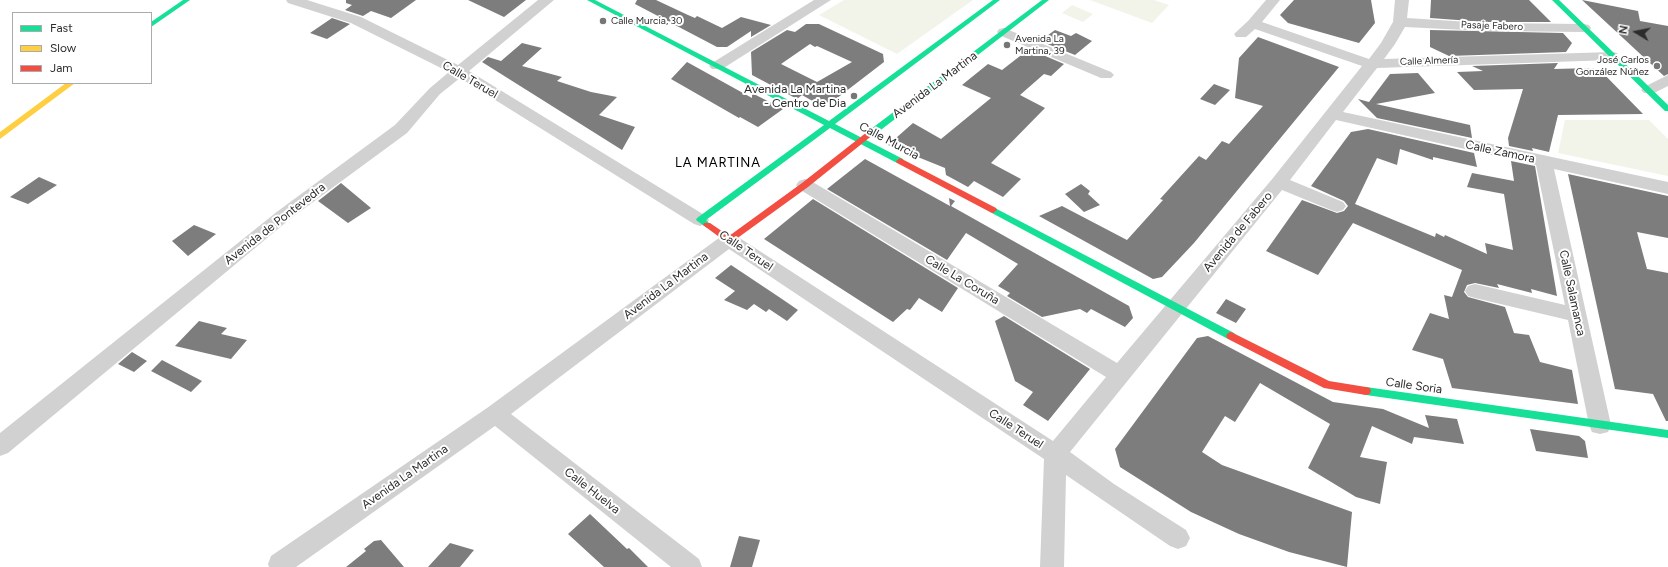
<!DOCTYPE html>
<meta charset="utf-8">
<style>
body{margin:0}
#map{position:relative;width:1668px;height:567px;overflow:hidden;background:#fff;font-family:Figtree,sans-serif}
canvas{display:block}
.legend{position:absolute;left:12px;top:12px;width:140px;height:72px;box-sizing:border-box;background:#fff;border:1px solid #ababab;margin:0;padding:5px 7px;list-style:none;font-size:12px;color:#2c2c2c}
.legend li{display:flex;align-items:center;gap:8px;height:20px}
.legend b{width:20px;border:1px solid #ababab}
.north{position:absolute;left:1616px;top:12px;width:40px;height:40px;-webkit-text-stroke:3px #fff;paint-order:stroke;rotate:280deg;font-size:11px;font-weight:700;line-height:16px;text-align:center;color:#2c2c2c}
.north::after{content:'';display:block;margin:auto;width:14px;height:18px;background:#2c2c2c;clip-path:polygon(50% 0,100% 100%,50% 72%,0 100%)}
</style>
<div id="map">
<canvas width="1668" height="567"></canvas>
<ul class="legend">
<li><b style="height:5px;background:#16e098"></b>Fast</li>
<li><b style="height:5px;background:#ffcf43"></b>Slow</li>
<li><b style="height:5px;background:#f24e42"></b>Jam</li>
</ul>
<div class="north">N</div>
</div>
<script>
const g = document.querySelector('canvas').getContext('2d');
g.lineJoin = 'round';
function fillPath(path, color) {
  g.fillStyle = color;
  g.fill(path, 'evenodd');
}
function strokePath(path, color, width, dash) {
  g.strokeStyle = color;
  g.lineWidth = width;
  g.lineCap = dash ? 'butt' : 'round';
  g.setLineDash(dash || []);
  g.stroke(path);
}
function label(font, color, halo, rows, align = 'center') {
  g.font = font + ' Figtree,sans-serif';
  g.lineWidth = 4;
  g.setLineDash([]);
  g.textBaseline = 'middle';
  g.strokeStyle = halo;
  g.fillStyle = color;
  for (const [text, x, y, turn = 0] of rows) {
    g.save();
    g.translate(x, y);
    g.rotate((+turn || 0) * Math.PI / 180);
    g.textAlign = isNaN(turn) ? turn : align;
    if (halo) g.strokeText(text, 0, 0);
    g.fillText(text, 0, 0);
    g.restore();
  }
}
const green = new Path2D(`
 M844,0H973L897,54L819,15Z
 M1090,0H1154L1169,5L1152,23Z
 M1072,5L1093,14L1083,22L1062,13Z
 M1565,120H1649L1668,139V176L1558,153Z`);
const building = new Path2D(`
 M346,0H416L391,18L371,11L363,16L345,10L352,5L346,3Z
 M468,0H526L504,17Z
 M637,0H656L688,15L695,18L697,16L722,28L741,17L771,25L751,37V31L727,47H717L635,4Z
 M1294,0H1371L1375,23L1359,43L1288,23L1280,15Z
 M1431,0H1529L1551,22H1485L1430,18Z
 M1582,0L1638,11L1640,21L1668,26V74L1664,76Z
 M332,18L350,24L327,39L310,33Z
 M806,24H819L883,54L884,62L832,102L816,103L802,95L797,99L752,75L751,52L787,30L795,32ZM810,44L815,47L817,46L852,62L817,82L781,64Z
 M1055,30L1071,36L1076,33L1092,41L1075,55L1040,41Z
 M1430,30L1563,33L1572,43L1566,52L1449,56L1430,47Z
 M1258,37L1339,67L1194,243L1162,277L1153,279L1039,216L1062,206L1127,240L1163,200L1160,199L1199,156L1206,160L1222,141L1229,144L1263,106L1235,98L1239,58Z
 M522,43L542,48L522,66L562,77L557,81L591,92L617,97L599,115L635,127L622,150L482,62L488,57L501,61Z
 M1029,49L1064,64L1051,76L1044,74L1020,95L1045,108L991,163L1021,179L1003,197L974,181L968,187L946,175L945,168L888,145L913,123L941,139L991,98L962,85L988,64L1002,70Z
 M687,62L752,98V93L783,109L758,127L740,117L739,118L671,79Z
 M1558,63L1554,69L1592,68L1600,70L1643,114L1558,115L1549,152L1532,148L1533,151L1509,146L1508,138L1523,89L1474,90L1457,72L1483,71L1472,66Z
 M1418,73L1435,93L1376,104L1470,125L1472,138L1377,118L1358,99L1369,102L1390,74Z
 M1214,84L1230,90L1215,105L1200,99Z
 M1368,129L1474,153L1477,167L1433,157V160L1400,149L1397,165L1377,158L1355,204L1435,237L1436,233L1444,237L1445,235L1487,254L1485,243L1513,250L1504,194L1467,187L1472,173L1514,181L1511,161L1535,166L1557,296L1531,289L1532,293L1497,284L1499,288L1475,283L1467,285L1464,292L1468,297L1505,307L1514,333L1529,335L1540,362L1572,370L1578,404L1452,388L1443,359L1412,350L1430,313L1449,319L1444,295L1452,297L1462,270L1353,223L1318,275L1266,251L1302,200L1337,213L1344,211L1348,206L1344,201L1311,186L1351,132Z
 M865,159L950,206L949,198L955,201L951,206L1129,306L1133,318L1125,327L1091,309L1087,313L1080,309L1042,317L1007,296L1010,293L998,286L1018,264L966,233L947,260L827,189Z
 M1568,174L1668,196V238L1637,232L1647,269L1668,273V421H1666L1653,394L1615,389Z
 M39,177L57,185L28,204L10,197Z
 M341,183L371,208L348,223L318,201Z
 M1081,184L1090,191L1088,194L1100,205L1084,212L1065,194Z
 M813,199L958,288L942,312L919,298L910,310L907,309L893,322L764,239Z
 M194,225L216,234L188,256L172,241Z
 M731,265L782,299L798,310L787,321L769,309L766,312L754,304L747,310L724,300L735,291L715,278Z
 M1226,299L1246,309L1236,323L1216,313Z
 M1004,316L1090,369L1048,421L1023,405L1033,392L1015,381L995,321Z
 M199,321L227,328L221,334L247,340L231,359L175,346Z
 M1208,336L1333,402L1383,409L1429,428L1425,415L1457,419L1464,444L1414,437L1412,444L1372,426L1360,457L1387,462L1380,504L1356,497L1308,468L1330,424L1260,383L1235,422L1225,416L1202,452L1222,465L1352,512L1347,567L1289,552L1239,534L1191,512L1120,467L1115,449L1197,338Z
 M132,352L147,361L134,372L118,364Z
 M162,360L202,381L191,392L151,371Z
 M1530,429L1579,436L1585,441L1588,458L1536,451Z
 M590,514L627,549L629,548L648,567H604L568,534Z
 M739,536L760,540L752,567H730Z
 M381,540L404,567H346L366,551L364,549L374,541Z
 M450,543L474,550L460,567H428Z`);
const street = new Path2D(`
 M286,0H307L361,17L458,65L538,0H554L469,71L706,216L709,220L706,224L700,226L694,224L460,78L440,94L407,133L290,219L8,453L0,456V433L278,211L395,125L430,88L449,72L351,23L288,3Z
 M814,0H831L722,69H712L709,66L712,63Z
 M1266,0H1280L1262,22L1369,59L1381,43L1393,22L1395,0H1409L1407,18L1485,23L1584,24L1589,25L1591,28L1589,31L1584,32L1485,31L1405,27L1395,44L1384,59L1612,52L1617,53L1619,56L1617,59L1612,60L1377,68L1343,112L1668,182V194L1554,169L1611,425L1608,432L1600,434L1592,432L1589,425L1568,320L1475,298L1468,296L1465,291L1468,286L1475,284L1565,305L1536,165L1336,120L1290,180L1343,202L1346,206L1343,210L1337,212L1331,210L1282,190L1070,452L1114,484L1186,530L1190,538L1186,546L1178,549L1170,546L1066,475L1064,567H1040L1044,459L729,249L511,414L699,559L702,567H671L495,426L296,567H269L268,564L271,556L487,408L723,235L729,233L735,235L1053,441L1106,377L799,189L796,185L799,181L805,179L811,181L1117,363L1273,178L1362,66L1255,29L1246,37H1236L1234,34L1248,21Z
 M1004,28L1111,72L1114,75L1111,78H1101L999,35L997,32L999,29Z
 M1668,75V86L1654,93H1644L1641,90L1644,87Z`);
const fast = new Path2D(`
 M183,0H190L151,27V22Z
 M587,0H595L829,121L993,0H1000L835,124L903,159L904,161L903,163H897L830,128L706,220L711,225L707,228L696,220L697,218L824,125Z
 M1042,0H1049L873,136H867L866,134L867,132Z
 M1552,0H1559L1668,105V111H1665Z
 M993,207L1234,333L1236,336L1234,339H1228L990,212L989,210Z
 M1366,387L1668,430V438L1366,395L1362,394L1361,391L1362,388Z`);
const slow = new Path2D(`
 M66,83H75L0,139V132Z`);
const jam = new Path2D(`
 M867,132H873L874,134L808,187L732,242H726L703,225L704,223H710L729,236L802,183Z
 M900,158L996,208L997,210L993,213L990,212L897,163L896,161Z
 M1231,332L1329,381L1366,387L1370,388L1371,391L1370,394L1366,395L1324,388L1228,339L1226,336L1228,333Z`);
const markers = [
 [603,21,4,"#767676"],
 [1007,45,4,"#767676"],
 [1657,66,4,"#767676"],
 [854,96,4,"#767676"]
];
const farPoinames = [
 ["Calle Murcia, 30",611,21],
 ["Avenida La",1015,39],
 ["Martina, 39",1015,51],
 ["José Carlos",1649,60,"right"],
 ["González Núñez",1649,72,"right"]
];
const farStreetnames = [
 ["Pasaje Fabero",1492,26,2],
 ["Calle Almería",1429,61,-2]
];
const streetNames = [
 ["Calle Teruel",470,80,30],
 ["Avenida La Martina",935,85,-37],
 ["Calle Murcia",889,141,28],
 ["Calle Zamora",1500,152,12],
 ["Avenida de Pontevedra",275,224,-38],
 ["Avenida de Fabero",1238,232,-50],
 ["Calle Teruel",746,251,34],
 ["Calle La Coruña",962,280,31],
 ["Avenida La Martina",666,286,-37],
 ["Calle Salamanca",1572,293,78],
 ["Calle Soria",1414,386,8],
 ["Calle Teruel",1016,429,33],
 ["Avenida La Martina",405,477,-35],
 ["Calle Huelva",592,491,38]
];
const poiNames = [
 ["Avenida La Martina",846,89],
 ["- Centro de Dia",846,103]
];
const neighbourhoodNames = [
 ["LA MARTINA",718,163]
];
fillPath(green, '#f2f4ea');
fillPath(building, '#7d7d7d');
fillPath(street, '#d1d1d1');
fillPath(fast, '#16e098');
fillPath(slow, '#ffcf43');
fillPath(jam, '#f24e42');
for (const [x, y, r, color] of markers) {
  const dot = new Path2D();
  dot.arc(x, y, r, 0, 2 * Math.PI);
  g.fillStyle = color;
  g.fill(dot);
  strokePath(dot, '#fff', 1.5);
}
label('10px', '#2c2c2c', '#fff', farPoinames, 'left');
label('10px', '#2c2c2c', '#fff', farStreetnames);
label('12px', '#2c2c2c', '#fff', streetNames);
label('12px', '#2c2c2c', '#fff', poiNames, 'right');
g.letterSpacing = '1px';
label('13px', '#000', '#fff', neighbourhoodNames);
g.letterSpacing = '0px';
</script>
